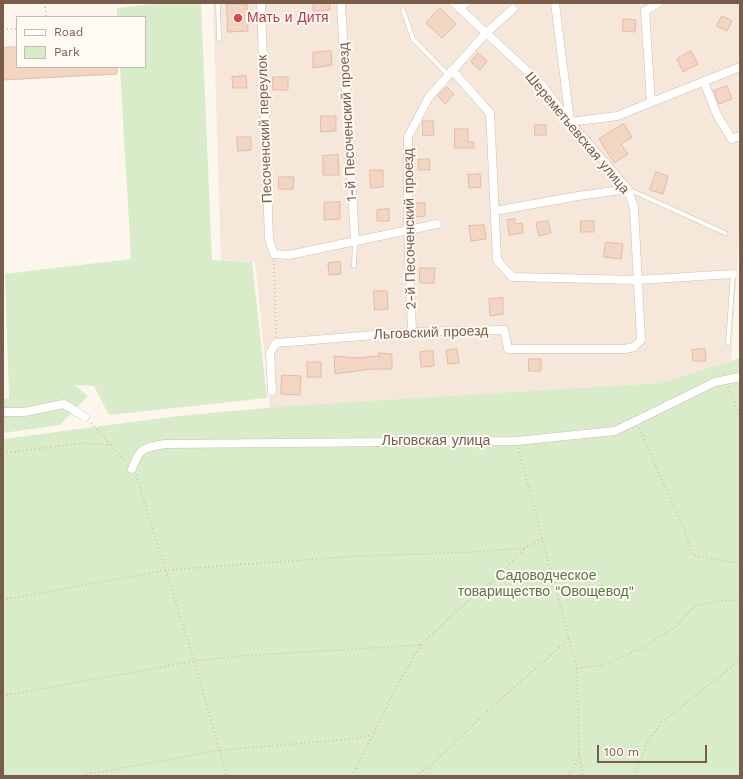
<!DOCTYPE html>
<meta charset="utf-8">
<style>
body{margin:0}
#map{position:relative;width:743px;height:779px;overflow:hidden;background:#fdf6ec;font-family:"Work Sans",sans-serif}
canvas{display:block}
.frame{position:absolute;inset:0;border:4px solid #7a5c4d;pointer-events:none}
.legend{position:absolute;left:16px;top:16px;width:130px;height:52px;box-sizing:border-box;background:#fffaf3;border:1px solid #cabbb1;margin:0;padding:5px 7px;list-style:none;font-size:12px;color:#7a5c4d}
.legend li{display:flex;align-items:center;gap:8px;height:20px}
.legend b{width:20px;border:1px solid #cabbb1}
.scale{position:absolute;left:597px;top:745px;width:110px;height:18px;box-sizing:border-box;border:2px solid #7a5c4d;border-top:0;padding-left:5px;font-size:12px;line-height:14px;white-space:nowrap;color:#7a5c4d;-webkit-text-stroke:3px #fffaf3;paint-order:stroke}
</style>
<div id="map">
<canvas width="743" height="779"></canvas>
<div class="frame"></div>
<ul class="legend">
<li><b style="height:5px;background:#fff"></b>Road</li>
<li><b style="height:11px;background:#d8ecc9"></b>Park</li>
</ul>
<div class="scale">100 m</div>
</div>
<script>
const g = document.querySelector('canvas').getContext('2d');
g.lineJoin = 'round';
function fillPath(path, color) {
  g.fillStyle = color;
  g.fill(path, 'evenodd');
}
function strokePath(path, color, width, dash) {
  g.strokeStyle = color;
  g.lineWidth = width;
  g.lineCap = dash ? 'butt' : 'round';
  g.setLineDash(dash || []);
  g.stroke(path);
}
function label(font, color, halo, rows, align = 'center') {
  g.font = font + ' "Work Sans",sans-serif';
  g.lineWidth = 4;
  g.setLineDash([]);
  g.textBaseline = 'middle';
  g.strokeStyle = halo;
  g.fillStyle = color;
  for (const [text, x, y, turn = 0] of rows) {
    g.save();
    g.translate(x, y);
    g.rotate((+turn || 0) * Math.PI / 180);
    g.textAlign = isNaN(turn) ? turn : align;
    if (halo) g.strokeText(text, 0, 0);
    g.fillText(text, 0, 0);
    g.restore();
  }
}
const residential = new Path2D(`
 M213,3H740V221L731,361L661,383L270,408L255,262L221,260Z`);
const green = new Path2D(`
 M160,3H201L212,260L252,262L267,398L109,415L94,386L74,385L88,396L60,425L3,433V399L9,398L5,274L131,259L120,67H145V17H117V8Z
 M740,358V776H3V439L178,416L289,406L661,383Z`);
const building = new Path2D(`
 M316,3H330V10L313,11V5Z
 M227,4H247L248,31L228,32Z
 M440,8L456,24L442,38L426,23Z
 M722,16L732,21L727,31L717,26Z
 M623,19L636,20L635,32L623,31Z
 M17,47V67H117V74L3,80V48Z
 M331,51L332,65L313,68V53Z
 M691,51L698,64L683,72L677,59Z
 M478,53L487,61L480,70L471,62Z
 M246,76L247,88H233L232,77Z
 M273,77H288V90H273Z
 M727,86L732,99L719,104L714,91Z
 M447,87L454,94L445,104L438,96Z
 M321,116H336V131L321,132Z
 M423,121H433L434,135L423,136Z
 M624,124L632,137L621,144L628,154L614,163L599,139Z
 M535,125H546V135H535Z
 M455,129H468V142H474V148H455Z
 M237,137H251V150L238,151Z
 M338,155L339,175H323V156Z
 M429,159L430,170H419L418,160Z
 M370,170H383V187L371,188Z
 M656,172L668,176L663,194L650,190Z
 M480,174L481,187L469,188L468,175Z
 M279,177H294L293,189H279Z
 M340,202V219L324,220V203Z
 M414,203H425V216L414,217Z
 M389,209V221H377V210Z
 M515,219V224L522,223L523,233L509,235L507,220Z
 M548,221L551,233L539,236L536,223Z
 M581,221H594V232H581Z
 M484,225L486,239L471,241L469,226Z
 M606,242L623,244L621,259L604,257Z
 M340,262L341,274L329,275L328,263Z
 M420,268H435L434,283H420Z
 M374,291H387L388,309L375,310Z
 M503,298V314L490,316L489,299Z
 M457,349L459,363L448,364L446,351Z
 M705,349L706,361H693L692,350Z
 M433,351L434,366L421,367L420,352Z
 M379,353L392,354V369H372L335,374L334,356L357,358L379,356Z
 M529,359H541V371H529Z
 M307,362H321V377H308Z
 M282,375L301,376L300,395L281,394Z`);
const path = new Path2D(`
 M45,3L46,17
 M3,29H17
 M274,260L276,337
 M728,387L740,417
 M91,423L111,445
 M639,428L685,531L692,554C707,560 724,560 740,563
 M518,448L577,668L579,754L570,776
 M3,453L85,443L111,445L126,462
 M136,475L194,661L227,776
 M3,600L166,570L358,556L474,552L525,548L542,538
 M577,668L602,665L643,648L676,626L695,606L719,601L740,600
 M3,696L194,661L241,656L421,645
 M579,754L583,776
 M79,776L220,750L350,739L372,735
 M352,776L398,684L421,645L454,613L492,582L525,548
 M416,776L435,761L492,707L569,639
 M565,776L571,773
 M634,776L648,741L662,722L733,666L740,658
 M737,776L740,774`);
const service = new Path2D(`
 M218,3L219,39
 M403,10L413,39L448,75
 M628,189L725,233
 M354,266L355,241
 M728,343L733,274`);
const minor = new Path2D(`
 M261,3L269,239L274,254L289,255L437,224
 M341,3L355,241
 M555,3L570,122
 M460,9L466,3
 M452,70L490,113L497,260L512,277L638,280L733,274
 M704,82L718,117L732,139L740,136
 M651,102L645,11L658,3
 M570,122L617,116L740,67
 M495,211L578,196L628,189
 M412,332L408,230V137L429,97L486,33L513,9
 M272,391L270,353L276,343L412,332L504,330L508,349H625L634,347L641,340L634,208L628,189L570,122L542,85L454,3
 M3,412H24L64,404L85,417
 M132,469C140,447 143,448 165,444L516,441L615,431L715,382L740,377`);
const markers = [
 [238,18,5,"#e0444e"]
];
const healthNames = [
 ["Мать и Дитя",247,18]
];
const streetNames = [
 ["1-й Песоченский проезд",348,122,-93],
 ["Песоченский переулок",265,129,-92],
 ["Шереметьевская улица",577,133,50],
 ["2-й Песоченский проезд",410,229,-91],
 ["Льговский проезд",431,333,-2],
 ["Льговская улица",436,441]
];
const parkNames = [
 ["Садоводческое",546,576],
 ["товарищество \"Овощевод\"",546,592]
];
fillPath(residential, '#f5e8da');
fillPath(green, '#d8ecc9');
fillPath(building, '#f3d5c3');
strokePath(building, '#e6bba3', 1);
strokePath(service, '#d1beb0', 5);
strokePath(minor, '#d1beb0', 9);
strokePath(path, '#d9b8a5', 1.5, [1, 3]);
strokePath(service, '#fff', 4);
strokePath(minor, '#fff', 8);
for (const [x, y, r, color] of markers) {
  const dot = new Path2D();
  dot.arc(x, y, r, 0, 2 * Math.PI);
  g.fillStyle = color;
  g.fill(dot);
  strokePath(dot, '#fffaf3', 1.5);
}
label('14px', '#be3a42', '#fffaf3', healthNames, 'left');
label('14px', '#7a5c4d', '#fffaf3', streetNames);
label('14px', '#537a41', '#fffaf3', parkNames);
</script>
